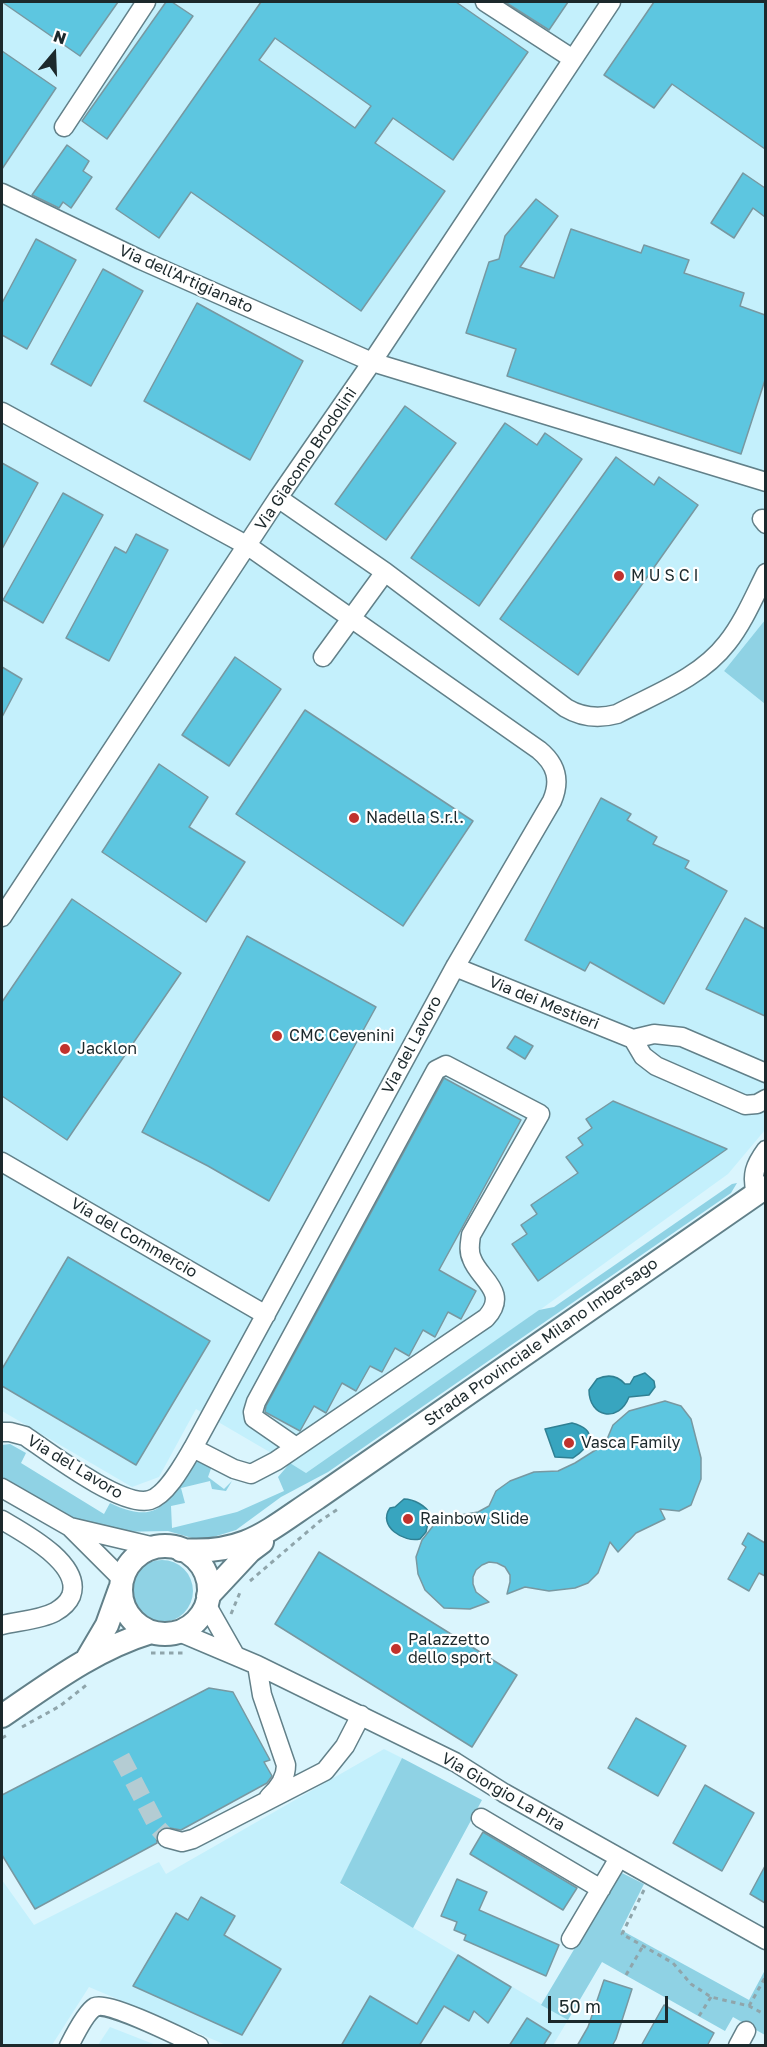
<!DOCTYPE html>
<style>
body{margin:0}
#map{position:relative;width:767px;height:2047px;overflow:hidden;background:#daf5fd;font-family:"Golos Text",sans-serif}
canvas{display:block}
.frame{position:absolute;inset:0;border:3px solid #1c292c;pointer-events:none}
.north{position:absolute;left:24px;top:24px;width:60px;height:60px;-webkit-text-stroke:4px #fff;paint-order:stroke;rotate:19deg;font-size:16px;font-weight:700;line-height:24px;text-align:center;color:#1c292c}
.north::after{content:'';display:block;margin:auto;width:21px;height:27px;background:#1c292c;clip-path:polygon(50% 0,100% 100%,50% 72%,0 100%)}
.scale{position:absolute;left:548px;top:1996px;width:120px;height:27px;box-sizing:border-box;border:3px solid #1c292c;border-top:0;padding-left:8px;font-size:18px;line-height:21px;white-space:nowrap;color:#1c292c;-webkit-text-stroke:4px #fff;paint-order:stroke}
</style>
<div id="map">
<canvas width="767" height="2047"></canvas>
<div class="frame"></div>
<div class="north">N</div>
<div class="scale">50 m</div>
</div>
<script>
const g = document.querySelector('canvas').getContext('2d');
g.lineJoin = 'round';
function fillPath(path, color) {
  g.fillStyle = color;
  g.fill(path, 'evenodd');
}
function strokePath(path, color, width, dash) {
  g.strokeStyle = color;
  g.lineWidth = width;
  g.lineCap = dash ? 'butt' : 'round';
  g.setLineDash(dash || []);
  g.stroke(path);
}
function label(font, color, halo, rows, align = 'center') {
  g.font = font + ' "Golos Text",sans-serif';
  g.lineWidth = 4.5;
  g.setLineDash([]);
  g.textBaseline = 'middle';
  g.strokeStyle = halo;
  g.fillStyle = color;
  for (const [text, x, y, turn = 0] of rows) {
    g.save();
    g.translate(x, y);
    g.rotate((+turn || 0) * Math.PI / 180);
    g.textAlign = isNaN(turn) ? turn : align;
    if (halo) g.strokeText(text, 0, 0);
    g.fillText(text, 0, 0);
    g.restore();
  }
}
const built = new Path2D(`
 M2,2H765V620L724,671L765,704V1130L728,1174L544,1307L306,1473L290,1463L293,1455L273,1454L196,1409L159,1477L132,1487L2,1411Z
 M384,1749L402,1758L340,1884L568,2020L553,2045H226L89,1987L52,2045H2V1880L34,1925L159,1862L166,1874Z
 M110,2027L156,2045H98Z`);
const green = new Path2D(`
 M765,620V704L724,671Z
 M737,1183L731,1193L328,1472L281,1497L236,1530L210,1538H192L168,1531L116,1532L81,1522L2,1477V1445L10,1444L26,1453L21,1463L104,1514L110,1503C157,1526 168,1504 189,1466C196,1460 205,1461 213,1463L208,1477L224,1489L232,1481L226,1491L212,1489L210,1481L181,1488L185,1503L171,1506L172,1528L237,1512L284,1491L278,1477L290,1463L306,1473L539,1310L554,1307L732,1184Z
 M131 1591a31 31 0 1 1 62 0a31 31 0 1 1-62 0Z
 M402,1758L482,1800L413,1928L340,1883Z
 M620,1872L644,1884L621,1930L749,2000L765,1970V2035L733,2017L725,2031L602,1962L568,2020L541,2005Z`);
const water = new Path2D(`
 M645,1373L654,1381L655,1387L649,1395L629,1397C619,1423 589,1418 589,1390L597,1379C608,1374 617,1375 625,1384H630L634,1377Z
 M572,1423C599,1430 591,1446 573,1458L555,1457L545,1429Z
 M404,1499C414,1499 426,1506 430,1514L426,1532L420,1539C404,1543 377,1526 390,1508L395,1507Z`);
const building = new Path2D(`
 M2,2H118L80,56Z
 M166,2H172L193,16L107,139L82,121Z
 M261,2H456L528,52L453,160L393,118L375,143L445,191L361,311L191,192L159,238L116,209ZM275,38L371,106L355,128L259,60Z
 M505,2H568L549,30Z
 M654,2H765V149L672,84L654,108L604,75Z
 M2,51L56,88L2,169Z
 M67,145L89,161L83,171L92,177L71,208L63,202L59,208L32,195Z
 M743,173L765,188V217L753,208L734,238L711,223Z
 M536,199L558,216L520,267L554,278L571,229L641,253L644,245L689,260L684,273L744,293L740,306L765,315V380L741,454L507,376L516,349L466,333L489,262L499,259L505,236Z
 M36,239L76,260L27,349L2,335V303Z
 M103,269L143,291L91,386L51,364Z
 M197,303L303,361L250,460L144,401Z
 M405,406L456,443L386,540L335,504Z
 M505,423L537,445L545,433L582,459L479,606L411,558Z
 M616,457L654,485L659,477L698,505L578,675L500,619Z
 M2,463L38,483L2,549Z
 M63,493L103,515L43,623L3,600Z
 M136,534L168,550L109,661L66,638L115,547L126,553Z
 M235,657L281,689L229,766L182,735Z
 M2,667L22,679L2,717Z
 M305,710L473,821L403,926L236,814Z
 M159,764L208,797L189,827L245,862L206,922L102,852Z
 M601,798L631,814L627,820L657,837L653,844L689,861L685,868L727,891L664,1004L590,962L585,971L525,940Z
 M72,899L181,973L67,1140L2,1096V1002Z
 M745,918L765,929V1016L706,989Z
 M247,936L376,1007L269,1201L208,1166L142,1132Z
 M515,1036L533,1046L525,1059L507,1048Z
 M444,1078L521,1120L439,1270L476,1291L461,1319L448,1312L435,1337L423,1330L409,1356L395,1348L382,1372L370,1366L356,1391L342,1383L326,1413L314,1406L300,1431L265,1412L266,1406Z
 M613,1101L727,1149L538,1281L512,1244L527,1234L521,1225L537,1214L531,1205L578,1173L566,1157L583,1145L578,1138L592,1128L586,1119Z
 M68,1257L210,1341L136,1465L2,1386V1369Z
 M665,1401L681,1406L691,1419L701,1458V1479L691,1505L679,1511L660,1509L665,1519L636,1533L618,1552L610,1542L598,1573L588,1583L575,1588L549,1591L525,1587L507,1594L510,1582V1575L505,1567L497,1563L489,1562L482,1565L476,1570L473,1577V1584L476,1592L489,1602L470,1609L444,1608L425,1590L418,1574L416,1557L422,1540L433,1526L449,1517L478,1512L489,1506L496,1491L510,1481L534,1472L558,1471L575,1463L605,1444L613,1425L629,1411Z
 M748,1533L765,1543V1576L759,1573L749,1591L728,1579L746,1547L742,1544Z
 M319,1552L517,1675L472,1747L275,1624Z
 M209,1688L233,1692L270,1760L264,1762L272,1776L267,1783L181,1830L164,1827L156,1835L157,1843L35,1909L2,1855V1795Z
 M636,1718L686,1746L658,1796L608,1768Z
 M705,1785L754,1813L722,1871L673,1843Z
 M483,1832L577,1888L563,1910L470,1854Z
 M765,1866V1903L750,1894Z
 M457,1879L487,1892L479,1910L559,1945L546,1976L464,1940L466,1935L454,1930L457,1922L441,1916Z
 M201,1897L235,1916L224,1935L281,1969L242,2035L133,1986L176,1913L188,1920Z
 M458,1955L511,1987L488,2023L474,2011L469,2021L444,2006L419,2046H341L370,1996L417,2024Z
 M604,1980L632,1989L616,2039L612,2046H577L588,2027Z
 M664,2005L714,2033L707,2046H641Z
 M527,2018L551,2033L543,2046H509Z`);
const minorTunnel = new Path2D(`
 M121,1757L158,1828L167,1838`);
const path = new Path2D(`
 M250,1581L320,1521L338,1509
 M231,1614L241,1590
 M151,1653H184
 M22,1727L60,1706L89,1683
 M2,1738L9,1734
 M644,1890L622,1934L673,1963L691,1984L711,1997L749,2006L766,2015
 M626,1975L643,1946
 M749,2006L766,1976
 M699,2016L711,1997`);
const minor = new Path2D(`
 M485,2L573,59
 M64,127L146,2
 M2,193L141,260L372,362L766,482
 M2,412L248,546L539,750C556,764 561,780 552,801L455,967L193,1448C184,1463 167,1495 150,1500C122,1508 50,1453 25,1436L10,1432H2
 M278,498L385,572L566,708C583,718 599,719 617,714C655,694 700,678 727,643C743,623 754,597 766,573
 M762,519L766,524
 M323,657L385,572
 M2,917L278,498L372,362L611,2
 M455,967L633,1039L654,1034L682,1037L766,1073
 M633,1039L643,1056L656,1066L745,1105L757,1104L766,1099
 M2,1162L266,1315
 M756,1193C751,1175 755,1165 766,1150
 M193,1448L234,1469L251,1474L276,1461L486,1318C510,1292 479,1279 472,1259C468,1251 470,1243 471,1235L540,1114L446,1065L436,1070L256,1402L253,1412L254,1418L296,1447
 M2,1488L70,1527L155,1547
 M2,1520C24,1533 83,1564 71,1596C68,1603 62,1608 55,1612C40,1620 18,1621 2,1625
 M71,1528L122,1579
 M206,1604L235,1655
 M179,1632L257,1665L455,1762L504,1793L766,1940
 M257,1665L262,1695L286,1765C286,1778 278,1789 269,1797
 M481,1818L601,1889
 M167,1838L182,1842L193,1839L325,1771L345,1746L361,1715
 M571,1939L619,1858
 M69,2046C74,2036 86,2012 95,2007C108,2001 182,2038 199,2046
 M738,2046L746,2031`);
const major = new Path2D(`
 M121 1590a44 44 0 1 1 88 0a44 44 0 1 1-88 0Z
 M181,1550C245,1555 267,1531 317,1498L766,1187
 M208,1596L250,1551L262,1542
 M87,1659L107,1625L120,1589
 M2,1716C49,1684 95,1649 151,1632`);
const markers = [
 [619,576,6,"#c0322d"],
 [354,818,6,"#c0322d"],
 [277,1036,6,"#c0322d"],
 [65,1049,6,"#c0322d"],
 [569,1443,6,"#c0322d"],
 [408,1519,6,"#c0322d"],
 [396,1649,6,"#c0322d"]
];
const streetNames = [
 ["Via dell'Artigianato",186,279,24],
 ["Via Giacomo Brodolini",306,459,-56],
 ["Via dei Mestieri",544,1003,22],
 ["Via del Lavoro",412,1045,-62],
 ["Via del Commercio",134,1238,30],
 ["Strada Provinciale Milano Imbersago",541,1342,-35],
 ["Via del Lavoro",75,1467,31],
 ["Via Giorgio La Pira",503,1792,30]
];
const poiNames = [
 ["M U S C I",631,576],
 ["Nadella S.r.l.",366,818],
 ["CMC Cevenini",289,1036],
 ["Jacklon",77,1049],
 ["Vasca Family",581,1443],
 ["Rainbow Slide",420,1519],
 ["Palazzetto",408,1640],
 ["dello sport",408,1658]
];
fillPath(built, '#c4f0fc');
fillPath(green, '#8fd2e4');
fillPath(water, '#38a5bf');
strokePath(water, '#308093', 1.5);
fillPath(building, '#5dc6e0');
strokePath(building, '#7898a1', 1.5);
strokePath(minorTunnel, '#b4ccd3', 18, [18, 9]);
strokePath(minor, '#628089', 21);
strokePath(major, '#628089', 26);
strokePath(path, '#8fa5ab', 3, [4.5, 4.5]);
strokePath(minor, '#fff', 18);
strokePath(major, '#fff', 22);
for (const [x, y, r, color] of markers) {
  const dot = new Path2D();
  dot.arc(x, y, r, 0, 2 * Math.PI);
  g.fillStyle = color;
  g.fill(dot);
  strokePath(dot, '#fff', 2);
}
label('16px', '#1c292c', '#fff', streetNames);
label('16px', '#1c292c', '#fff', poiNames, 'left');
</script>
